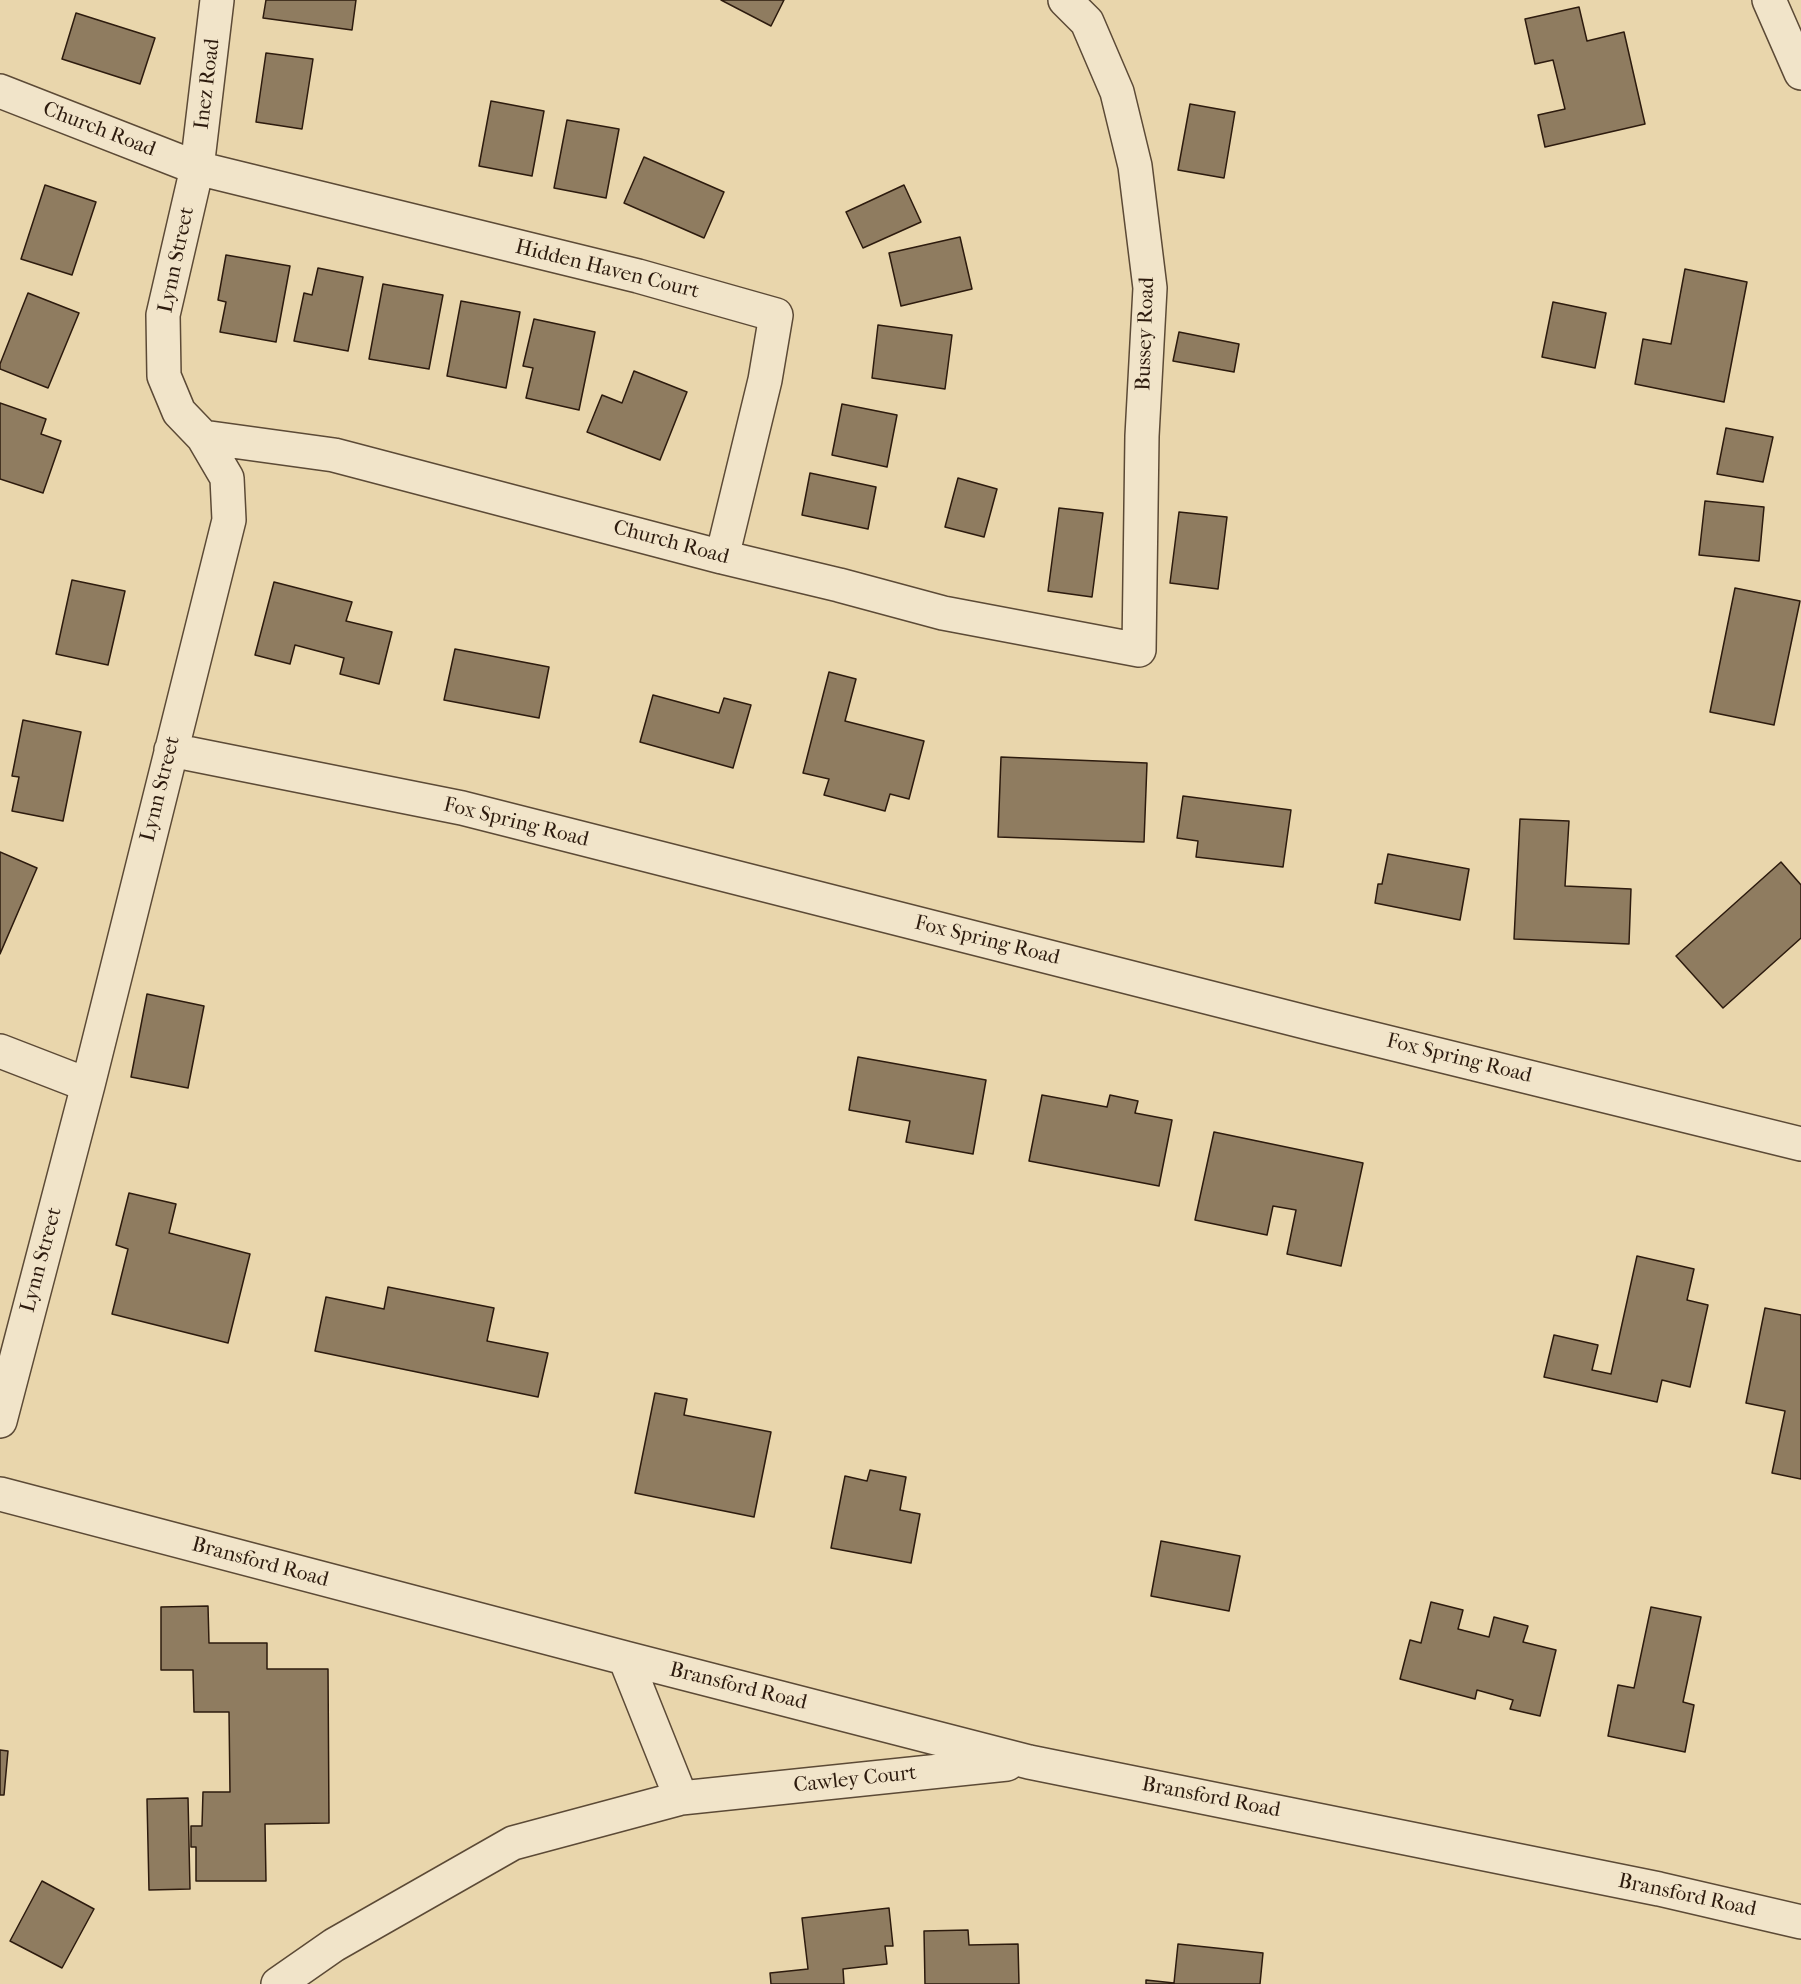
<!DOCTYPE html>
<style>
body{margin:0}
canvas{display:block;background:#e9d6ac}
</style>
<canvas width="1801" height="1984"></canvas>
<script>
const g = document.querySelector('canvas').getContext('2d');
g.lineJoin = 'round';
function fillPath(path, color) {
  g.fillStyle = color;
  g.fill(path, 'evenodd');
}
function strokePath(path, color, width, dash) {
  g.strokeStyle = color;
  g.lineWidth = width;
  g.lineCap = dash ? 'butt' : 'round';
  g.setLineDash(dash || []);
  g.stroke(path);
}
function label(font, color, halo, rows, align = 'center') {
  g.font = font + ' "IM FELL French Canon",serif';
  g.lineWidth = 4.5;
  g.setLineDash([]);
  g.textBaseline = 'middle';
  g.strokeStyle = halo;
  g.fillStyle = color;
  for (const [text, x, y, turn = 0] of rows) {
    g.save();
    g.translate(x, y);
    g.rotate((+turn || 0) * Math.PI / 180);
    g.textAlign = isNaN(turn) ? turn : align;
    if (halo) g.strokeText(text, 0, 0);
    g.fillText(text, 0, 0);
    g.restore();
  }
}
const building = new Path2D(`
 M266,0H356L352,30L263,18Z
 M721,0H784L771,26Z
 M1579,7L1587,41L1624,32L1645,124L1545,147L1538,115L1565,109L1553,60L1535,64L1525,19Z
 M76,13L155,38L140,84L62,59Z
 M266,53L313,59L302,129L256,122Z
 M491,101L544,111L532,176L479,166Z
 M1190,104L1235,112L1224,178L1178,170Z
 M567,120L619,129L606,198L554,188Z
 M644,157L724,192L704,238L624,203Z
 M45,185L96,202L72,275L21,259Z
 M904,185L921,222L863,248L846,212Z
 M960,237L972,289L901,306L889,253Z
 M226,255L290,266L276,342L220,332L226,302L218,300Z
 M318,268L363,277L348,351L294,341L304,293L312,295Z
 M1685,269L1747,282L1724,402L1635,384L1643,339L1671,344Z
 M383,284L443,295L429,369L369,359Z
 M28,293L79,313L48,388L0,369V364Z
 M461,301L520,312L506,388L447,376Z
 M1553,302L1606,313L1595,368L1542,357Z
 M534,319L595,332L579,410L526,398L533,368L523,366Z
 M878,325L952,335L945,389L872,378Z
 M1179,332L1239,344L1234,372L1173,361Z
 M634,371L687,392L660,460L587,432L602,395L622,403Z
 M0,403L46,419L41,434L61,441L43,493L0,479Z
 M842,404L897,415L887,467L832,455Z
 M1726,428L1773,437L1763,482L1717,474Z
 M810,473L876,487L868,529L802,515Z
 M958,478L997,489L984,537L945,527Z
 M1705,501L1764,507L1759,561L1699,555Z
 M1059,508L1103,513L1092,597L1048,591Z
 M1179,512L1227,517L1218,589L1170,583Z
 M72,580L125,591L108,665L56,654Z
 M274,582L352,602L346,621L392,632L379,684L340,674L344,658L295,645L290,664L255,655Z
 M1735,588L1800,601L1774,725L1710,712Z
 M455,649L549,667L539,718L444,700Z
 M829,672L856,679L845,721L924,741L909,799L890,794L885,811L824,795L829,779L803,773Z
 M653,695L719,713L724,698L751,705L733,768L640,742Z
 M23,720L81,732L63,821L12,811L19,777L12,776Z
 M1001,757L1147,763L1144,842L998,837Z
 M1183,796L1291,810L1283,867L1196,857L1198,841L1177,838Z
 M1520,819L1569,821L1565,886L1631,889L1629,944L1514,939Z
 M0,852L37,868L0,954Z
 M1388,854L1469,869L1460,920L1375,903L1378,884H1382Z
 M1781,862L1801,885V938L1723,1008L1676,956Z
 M147,994L204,1006L188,1088L131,1077Z
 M858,1057L986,1080L973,1154L906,1142L910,1121L849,1110Z
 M1042,1095L1107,1107L1110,1095L1138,1101L1135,1113L1172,1120L1159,1186L1029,1161Z
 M1214,1132L1363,1163L1341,1266L1287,1254L1296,1210L1273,1206L1267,1235L1195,1220Z
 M129,1193L176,1204L169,1233L250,1254L228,1343L112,1314L128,1249L116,1245Z
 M1637,1256L1694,1269L1687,1300L1708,1305L1690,1387L1662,1380L1657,1402L1544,1377L1554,1335L1598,1345L1592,1370L1611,1374Z
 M388,1287L494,1308L487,1341L548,1353L538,1397L315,1351L326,1297L384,1309Z
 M1765,1308L1801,1315V1479L1772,1473L1785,1411L1746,1403Z
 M655,1393L687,1399L684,1415L771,1432L754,1517L635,1493Z
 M870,1470L906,1477L900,1510L920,1514L911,1563L831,1548L845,1476L867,1481Z
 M1161,1541L1240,1556L1229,1611L1151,1596Z
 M1431,1602L1463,1610L1458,1629L1489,1637L1494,1617L1528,1626L1523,1642L1556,1650L1540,1716L1510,1709L1513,1700L1477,1690L1475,1699L1400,1679L1410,1640L1421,1643Z
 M208,1606L209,1643H267V1669H328L329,1823L265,1824L266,1881H196V1847H191V1826H202L203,1792H230L229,1712H194L193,1670H161V1607Z
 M1651,1607L1701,1617L1683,1702L1694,1705L1685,1752L1608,1736L1618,1685L1634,1688Z
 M0,1750L8,1751L4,1795H0Z
 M188,1798L190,1889L149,1890L147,1799Z
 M42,1881L94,1909L62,1968L10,1941Z
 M889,1908L893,1946H885L887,1964L843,1969L844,1984H771L770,1973L808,1969L802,1918Z
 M968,1930L969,1945L1018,1944L1019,1984H925L924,1931Z
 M1178,1944L1263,1953L1260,1984H1146V1980L1174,1983Z`);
const minor = new Path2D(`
 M1769,0L1801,73
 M0,91L197,168L638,276L776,315L765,380L722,557
 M203,437L334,455L722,557L839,585L943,613L1139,650L1142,436L1150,288L1135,166L1117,92L1087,22L1065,0
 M171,750L462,808L1321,1026L1801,1144
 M0,1051L88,1085
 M0,1421L88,1085L229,520L227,478L203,437L179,412L164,376L163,315L197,168L217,0
 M0,1494L625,1658L681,1798
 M625,1658L1029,1762L1659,1889L1801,1922
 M278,1984L334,1945L513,1843L681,1798L1007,1764`);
const streetNames = [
 ["Inez Road",208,84,-83],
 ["Church Road",99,130,21],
 ["Lynn Street",177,260,-78],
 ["Hidden Haven Court",607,270,14],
 ["Bussey Road",1146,334,-88],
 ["Church Road",671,543,15],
 ["Lynn Street",161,789,-76],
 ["Fox Spring Road",516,823,14],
 ["Fox Spring Road",987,941,14],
 ["Fox Spring Road",1459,1059,14],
 ["Lynn Street",42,1260,-75],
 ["Bransford Road",260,1563,15],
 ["Bransford Road",738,1687,14],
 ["Cawley Court",855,1780,-6],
 ["Bransford Road",1211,1798,11],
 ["Bransford Road",1687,1896,12]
];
fillPath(building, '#8f7c60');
strokePath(building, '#2d1b0e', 1.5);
strokePath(minor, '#5c4a36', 36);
strokePath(minor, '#f1e4c9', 33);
label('21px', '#2d1b0e', '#f1e4c9', streetNames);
</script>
